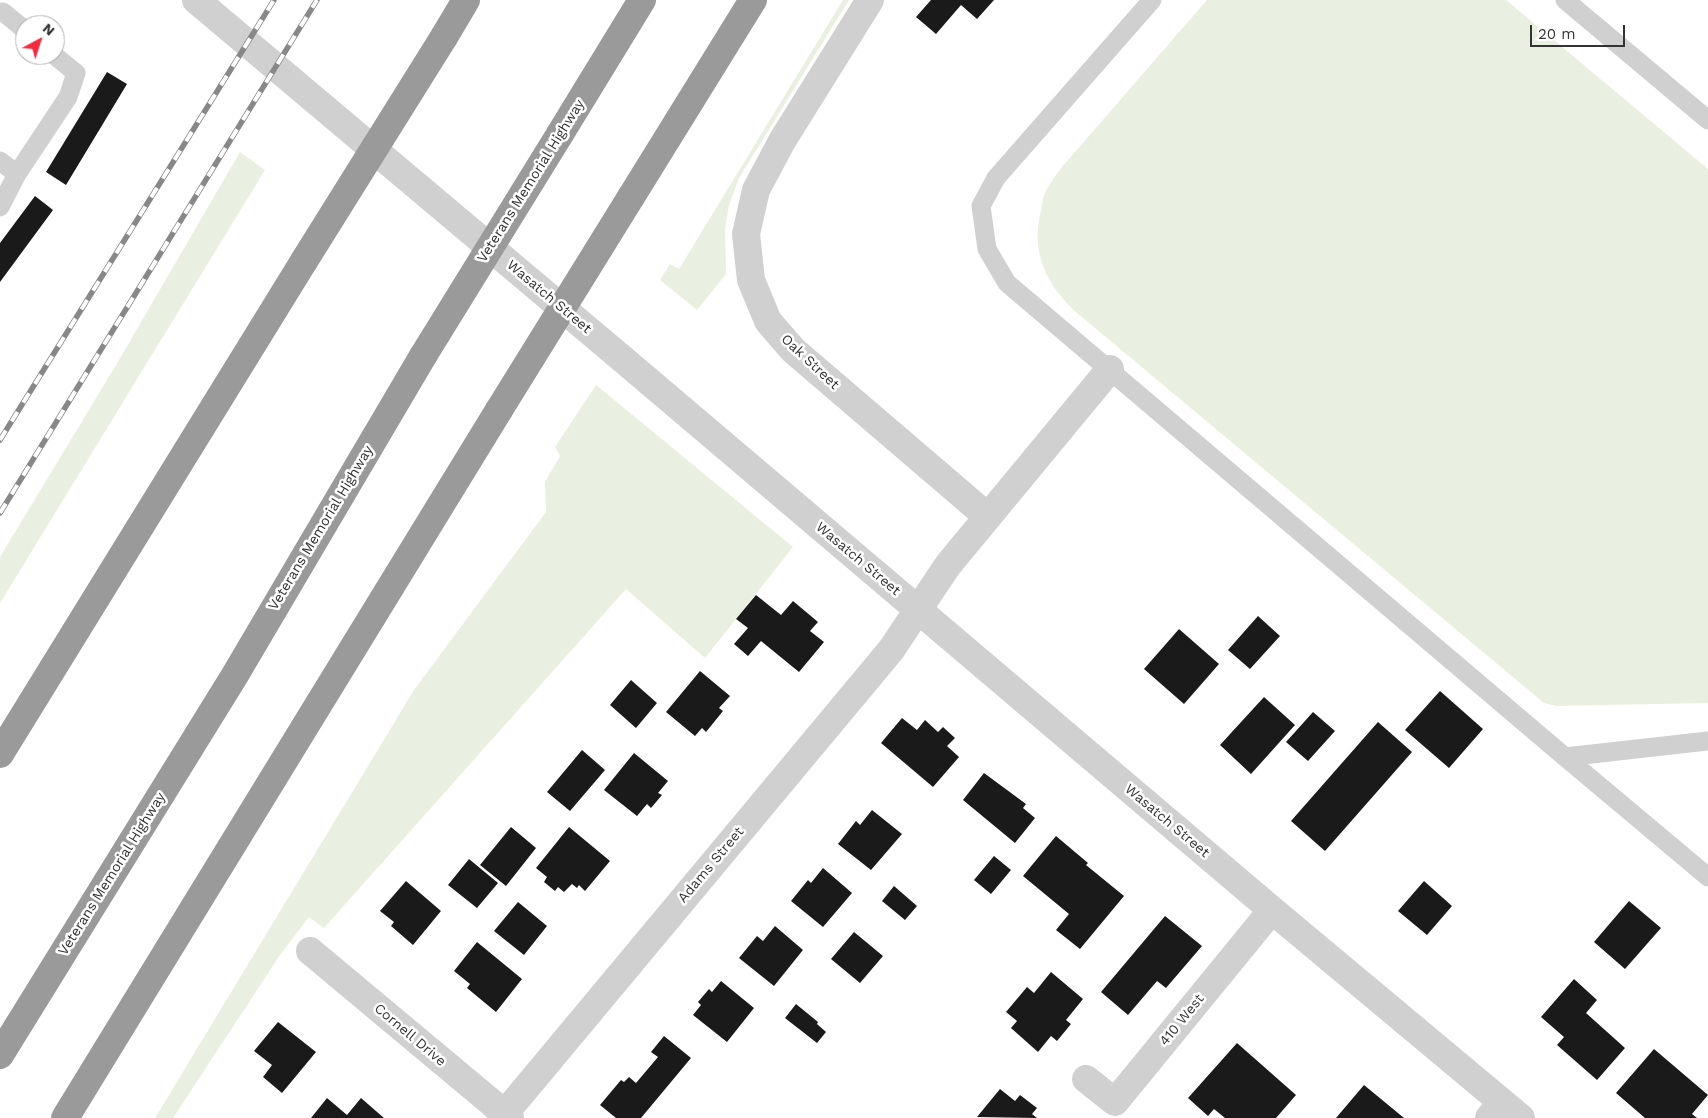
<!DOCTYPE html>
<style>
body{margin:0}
#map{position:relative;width:1708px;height:1118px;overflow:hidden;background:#fff;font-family:"Work Sans",sans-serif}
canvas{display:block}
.north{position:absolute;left:15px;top:15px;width:50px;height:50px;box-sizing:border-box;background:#fff;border:1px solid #adadad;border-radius:50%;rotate:40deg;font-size:14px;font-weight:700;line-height:20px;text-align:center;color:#333}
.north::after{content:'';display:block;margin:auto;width:18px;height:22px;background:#f12d3f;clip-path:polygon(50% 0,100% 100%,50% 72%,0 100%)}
.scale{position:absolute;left:1530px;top:25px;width:95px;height:22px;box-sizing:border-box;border:2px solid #333;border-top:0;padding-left:6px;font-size:15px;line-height:18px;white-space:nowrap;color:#333;-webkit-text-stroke:4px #fff;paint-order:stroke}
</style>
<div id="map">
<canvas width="1708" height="1118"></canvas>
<div class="north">N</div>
<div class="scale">20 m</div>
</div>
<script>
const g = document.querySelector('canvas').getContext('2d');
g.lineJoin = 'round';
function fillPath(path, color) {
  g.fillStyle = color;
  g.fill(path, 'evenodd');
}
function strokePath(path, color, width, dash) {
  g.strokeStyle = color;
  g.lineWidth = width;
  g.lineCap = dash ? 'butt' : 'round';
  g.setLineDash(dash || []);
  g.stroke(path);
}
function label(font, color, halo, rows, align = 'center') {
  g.font = font + ' "Work Sans",sans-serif';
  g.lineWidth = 5;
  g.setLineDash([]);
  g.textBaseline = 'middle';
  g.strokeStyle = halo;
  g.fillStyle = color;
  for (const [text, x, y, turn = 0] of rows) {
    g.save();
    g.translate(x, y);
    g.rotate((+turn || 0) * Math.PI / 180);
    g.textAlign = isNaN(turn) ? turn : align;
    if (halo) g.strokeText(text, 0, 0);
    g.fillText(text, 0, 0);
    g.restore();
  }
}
const green = new Path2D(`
 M843,0H849L739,178L729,205L725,229L726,274L697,310L660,280L670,264L679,269Z
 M1207,0H1506L1708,169V703L1556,706L1544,703L1077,313C1047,286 1030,252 1041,211C1042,204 1043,195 1047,189C1051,181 1057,174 1062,167Z
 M240,152L265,170L0,603V557L119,360Z
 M596,385L793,547L705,658L626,589L324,928L309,917L280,955L173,1118H155L414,690L546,512L545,482L560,456L555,447Z`);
const building = new Path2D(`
 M931,0H994L977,19L961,5L936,34L916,17Z
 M107,72L127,84L66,185L46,172Z
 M35,196L53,210L0,282V243Z
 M756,595L781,615L793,601L818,622L810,631L824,642L799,672L761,641L748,656L734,644L748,628L736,619Z
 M1258,616L1280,636L1250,669L1228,650Z
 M1179,629L1219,664L1184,704L1144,669Z
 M700,671L730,696L719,708L723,711L706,732L702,728L695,736L666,712Z
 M631,680L657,703L636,728L610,705Z
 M1440,691L1483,729L1449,768L1405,730Z
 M1264,697L1295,725L1251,774L1220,745Z
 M1313,712L1335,731L1308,761L1286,742Z
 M902,718L917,730L925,720L938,732L943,727L955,738L947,746L959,757L933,787L881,743Z
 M1378,722L1412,752L1325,851L1291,821Z
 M582,750L605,770L570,811L547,792Z
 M634,753L668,781L658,793L662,795L651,808L647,804L637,816L604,790Z
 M984,773L1026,804L1023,808L1035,818L1015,843L963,800Z
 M872,810L902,834L871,870L838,844L856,821L860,825Z
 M511,827L536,848L506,886L480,865Z
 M569,827L610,861L585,891L579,885L577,888L572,884L564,892L558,887L555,891L544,882L547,877L536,868Z
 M1056,836L1088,863L1086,865L1124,896L1080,949L1056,930L1069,914L1023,876Z
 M994,856L1011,870L991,894L974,880Z
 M469,859L498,883L477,908L448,885Z
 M823,868L852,893L823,927L791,901L808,880L811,883Z
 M406,881L441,911L413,945L391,926L394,922L380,911Z
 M1424,881L1452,906L1427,935L1398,911Z
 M894,886L917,906L905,920L882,901Z
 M1629,901L1661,928L1625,969L1594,942Z
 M518,902L547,926L524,955L494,931Z
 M1165,916L1202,946L1166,988L1157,981L1128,1015L1101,992Z
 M775,926L803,950L774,986L739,958L757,936L763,941Z
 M854,932L883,956L860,983L831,959Z
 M477,942L522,979L496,1012L467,988L470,984L454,971Z
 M1051,972L1083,999L1066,1020L1071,1024L1057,1041L1051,1036L1038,1052L1011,1028L1017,1021L1006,1012L1027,987L1034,993Z
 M1574,979L1597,1000L1586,1013L1625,1048L1597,1080L1557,1045L1564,1037L1541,1017Z
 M721,981L754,1008L727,1042L693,1015L701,1005L698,1002L709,989L712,992Z
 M796,1004L818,1022L817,1024L826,1032L817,1043L785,1018Z
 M278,1022L316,1052L282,1093L263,1077L272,1065L254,1051Z
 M664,1036L691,1058L641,1118H616L600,1105L621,1080L624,1082L629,1077L636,1083L658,1057L651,1052Z
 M1237,1043L1296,1095L1276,1118H1225L1214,1109L1208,1116L1188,1098Z
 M1654,1049L1708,1095L1692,1114L1697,1118H1645L1616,1093Z
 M1364,1085L1404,1118H1336Z
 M1000,1089L1015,1101L1020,1095L1037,1108L1032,1114L1037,1118L977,1117Z
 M327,1098L347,1115L361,1098L384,1118H311Z`);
const service = new Path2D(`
 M1152,0L996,178L981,206L987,249L1007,283L1565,757
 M1565,0L1708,120
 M3,12L25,30
 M0,161L17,174L0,207
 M17,174L68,97L76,73L54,55
 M1708,741L1565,757L1708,877`);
const minor = new Path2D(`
 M870,0L782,141L756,190L746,234L751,280L768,321L793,350L988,517
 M310,951L510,1118
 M1086,1079L1115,1102L1272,910
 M501,1118L891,650L948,565L1110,369
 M1489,1118L1502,1103`);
const tertiary = new Path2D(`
 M196,0L619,356L1272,910L1521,1118`);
const motorway = new Path2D(`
 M444,37L466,0
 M560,134L642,0
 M631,197L753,0
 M0,754L304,261
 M0,1055L235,675L423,356
 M65,1118L499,410`);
const rail = new Path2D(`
 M0,440L274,0
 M0,513L317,0`);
const motorwayBridge = new Path2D(`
 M304,261L444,37
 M423,356L560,134
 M499,410L631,197`);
const streetNames = [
 ["Veterans Memorial Highway",531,181,-58],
 ["Wasatch Street",549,297,40],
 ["Oak Street",810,362,43],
 ["Veterans Memorial Highway",321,528,-59],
 ["Wasatch Street",858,559,40],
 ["Wasatch Street",1167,821,40],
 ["Adams Street",711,865,-50],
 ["Veterans Memorial Highway",112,874,-58],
 ["410 West",1182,1020,-51],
 ["Cornell Drive",410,1035,40]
];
fillPath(green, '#e9f0e1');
fillPath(building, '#1a1a1a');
strokePath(service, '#d0d0d0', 19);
strokePath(minor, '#d0d0d0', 28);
strokePath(tertiary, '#d0d0d0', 28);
strokePath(motorway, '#9a9a9a', 28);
strokePath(rail, '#888', 5.5);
strokePath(rail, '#fff', 4, [11]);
strokePath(motorwayBridge, '#9a9a9a', 28);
label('14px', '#333', '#fff', streetNames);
</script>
